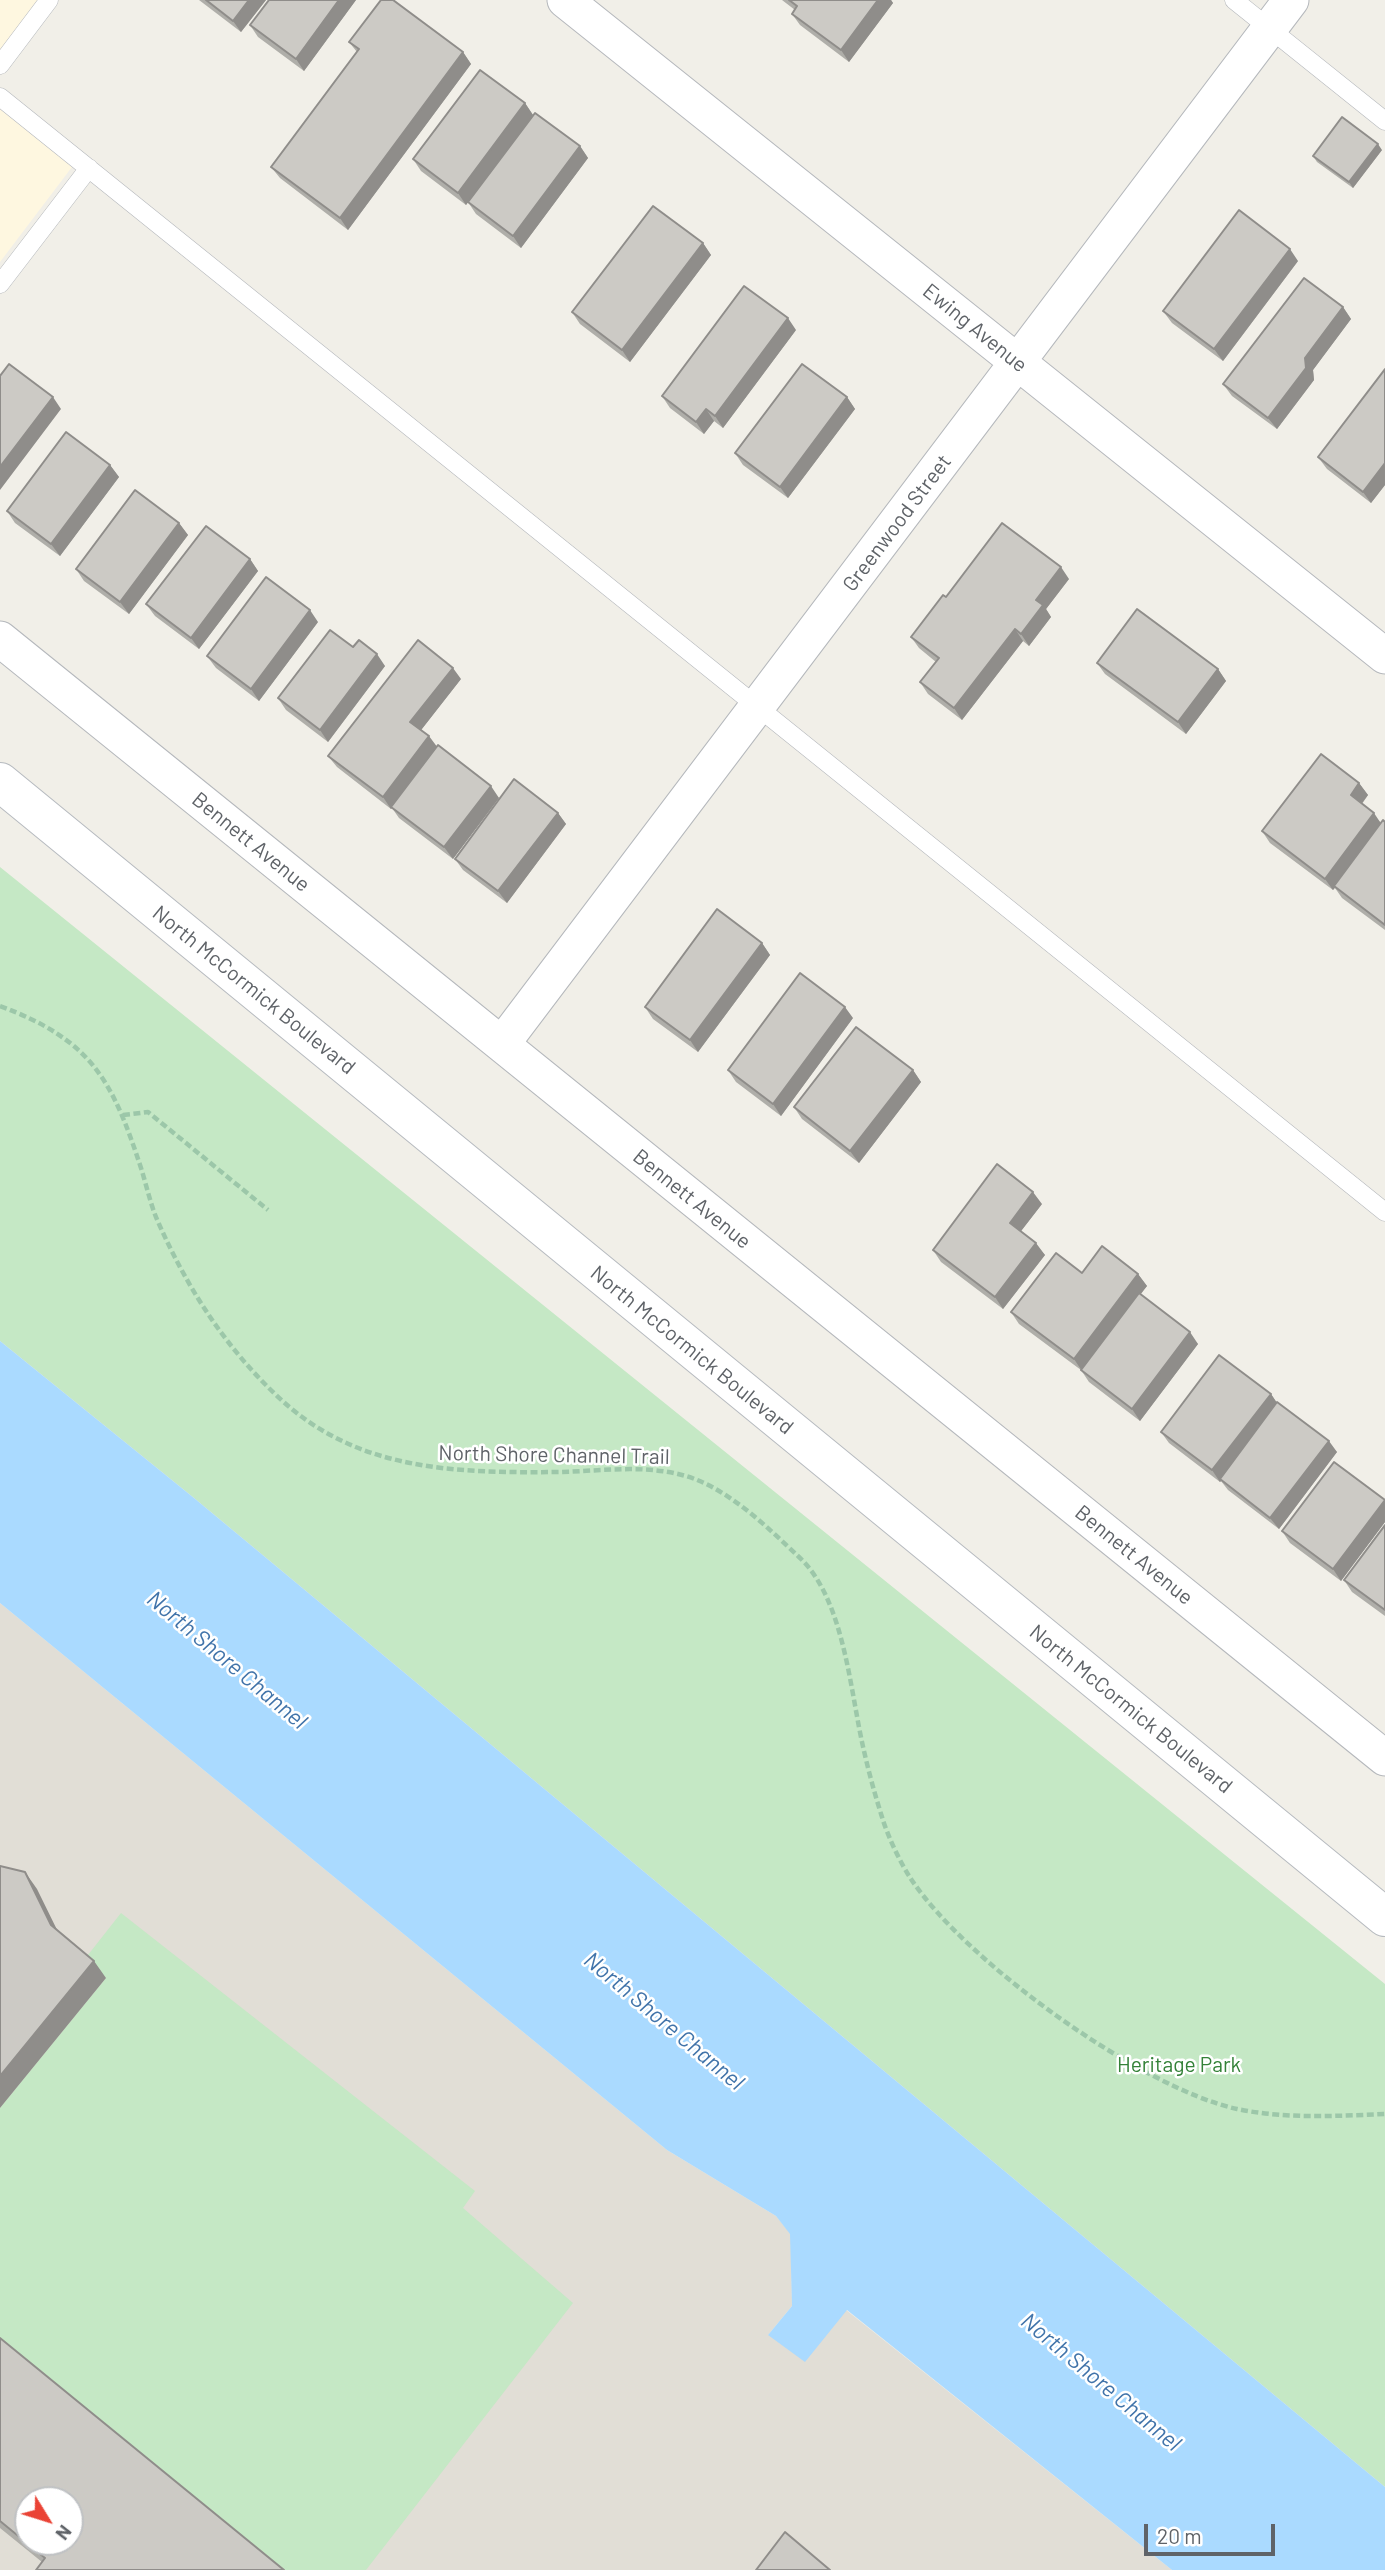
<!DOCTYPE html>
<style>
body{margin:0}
#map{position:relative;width:1385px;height:2570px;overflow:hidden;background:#f1efe8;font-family:Barlow,sans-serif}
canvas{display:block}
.north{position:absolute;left:14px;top:2486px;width:70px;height:70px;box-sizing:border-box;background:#fff;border:2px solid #bfc1c3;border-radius:50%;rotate:128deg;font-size:19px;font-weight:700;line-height:28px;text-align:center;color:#5f6368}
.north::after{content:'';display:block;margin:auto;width:24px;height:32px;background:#ea4335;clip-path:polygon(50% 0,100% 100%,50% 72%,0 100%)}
.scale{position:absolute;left:1144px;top:2524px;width:131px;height:32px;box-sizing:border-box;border:4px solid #5f6368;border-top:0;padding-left:9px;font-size:21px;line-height:24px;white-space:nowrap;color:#5f6368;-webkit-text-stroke:5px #fff;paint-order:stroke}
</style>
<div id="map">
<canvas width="1385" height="2570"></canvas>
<div class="north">N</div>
<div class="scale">20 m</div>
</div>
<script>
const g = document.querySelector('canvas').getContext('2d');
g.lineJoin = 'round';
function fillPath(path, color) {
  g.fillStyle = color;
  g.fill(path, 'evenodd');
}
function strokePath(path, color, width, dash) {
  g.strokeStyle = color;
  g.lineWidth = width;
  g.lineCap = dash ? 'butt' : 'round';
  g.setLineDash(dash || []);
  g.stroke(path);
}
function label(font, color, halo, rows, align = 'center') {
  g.font = font + ' Barlow,sans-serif';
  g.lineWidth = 5;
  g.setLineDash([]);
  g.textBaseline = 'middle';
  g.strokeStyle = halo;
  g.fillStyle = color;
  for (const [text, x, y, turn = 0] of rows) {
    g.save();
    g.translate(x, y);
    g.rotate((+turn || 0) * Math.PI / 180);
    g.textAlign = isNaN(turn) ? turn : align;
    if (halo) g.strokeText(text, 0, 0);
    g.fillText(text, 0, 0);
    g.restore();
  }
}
const commercial = new Path2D(`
 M0,0H40L0,53Z
 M0,109L72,167L0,262Z`);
const education = new Path2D(`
 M0,1603L667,2150L776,2216L791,2234L792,2306L768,2335L846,2310L1172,2570H0ZM28,2500H70V2542H28Z`);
const green = new Path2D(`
 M0,867L1385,1984V2487L194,1498L0,1341Z
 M121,1913L475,2191L463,2208L573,2303L366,2570H276L0,2345V2108L106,1978L84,1960Z`);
const water = new Path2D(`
 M0,1341L194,1498L1385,2487V2570H1172L847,2310L805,2362L768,2335L792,2306L790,2234L776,2216L667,2150L0,1603Z`);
const path = new Path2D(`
 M0,1006C91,1040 112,1079 141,1168C147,1187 151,1207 159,1224C188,1289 224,1345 275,1394C355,1472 455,1473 560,1472C600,1471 640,1465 678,1474C724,1484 766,1526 799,1557C845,1600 850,1692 864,1751C869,1773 875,1795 882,1817C888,1837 900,1862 911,1879C966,1962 1141,2088 1237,2109C1285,2119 1337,2116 1385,2114
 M123,1115L148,1112L268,1210`);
const lane = new Path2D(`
 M1234,0L1385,121
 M0,65L49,0
 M0,97L1385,1212
 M0,284L89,168`);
const street = new Path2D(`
 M565,0L1385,656
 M0,639L1385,1758
 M502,1044L1291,0`);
const secondary = new Path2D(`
 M0,782L1385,1917`);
const wall = new Path2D(`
 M199,0H266L241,32Z
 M269,0H356L304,71L258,37L250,25Z
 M782,0H891L893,3L849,62L800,25L792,14L795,10Z
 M349,42L463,52L471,64L348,230L280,178L271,167L357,52Z
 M525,103L533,115L466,205L421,171L413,159Z
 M580,146L588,158L521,248L476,214L468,202Z
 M1382,150L1353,188L1317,162L1313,156Z
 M703,243L711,255L630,362L580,324L572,312Z
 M1298,261L1223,361L1172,323L1163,311Z
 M1343,307L1351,319L1313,370L1314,380L1277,429L1232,396L1223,384Z
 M796,330L723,428L714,421L704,434L670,408L662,396Z
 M1385,369V485L1371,503L1327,469L1318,457Z
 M847,397L855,409L788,498L743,465L735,453Z
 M110,465L119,477L60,556L15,523L7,511Z
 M179,523L188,535L129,614L84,581L76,569Z
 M250,559L258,571L199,649L155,616L146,604Z
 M1069,579L1046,609L1051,617L1029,646L1023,641L962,720L928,694L920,682L936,662L919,648L911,637L946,597Z
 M318,622L259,701L216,668L207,656Z
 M353,647L385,666L328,742L286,710L278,698Z
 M1097,663L1218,669L1226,681L1186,734L1105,674Z
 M461,679L421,730L437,747L499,798L453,859L399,818L392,808L391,809L337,767L328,756Z
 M1359,783L1368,795L1362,804L1381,823L1385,822V930L1342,898L1335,888L1333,890L1270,843L1262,831Z
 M558,813L566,824L507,903L463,870L455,859Z
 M762,943L770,955L698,1052L653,1019L645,1007Z
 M853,1018L781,1116L736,1082L728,1070Z
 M913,1070L921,1082L859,1163L802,1119L794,1107Z
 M1042,1204L1021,1231L1045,1255L1003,1309L941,1262L933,1250Z
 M1082,1273L1138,1274L1147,1286L1140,1294L1198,1344L1140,1421L1089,1382L1081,1370L1019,1324L1011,1312Z
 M1271,1394L1277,1403L1337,1452L1279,1529L1228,1490L1221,1481L1220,1482L1169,1443L1161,1432Z
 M1385,1501V1522L1341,1581L1290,1543L1282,1531Z
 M1385,1525V1616L1352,1592L1344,1580Z
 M0,2338L284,2570L42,2562L0,2528Z`);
const shadedWall = new Path2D(`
 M249,0H266L241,32L233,21Z
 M339,0H356L304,71L296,59Z
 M878,0H891L893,3L849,62L841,50Z
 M463,52L471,64L348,230L340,218Z
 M525,103L533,115L466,205L458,193Z
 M1378,144L1382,150L1353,188L1349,182Z
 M580,146L588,158L521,248L513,236Z
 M703,243L711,255L630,362L622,350Z
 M1290,249L1298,261L1223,361L1214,349Z
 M1343,307L1351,319L1313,370L1314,380L1277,429L1268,418L1305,358Z
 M788,318L796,330L723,428L715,416Z
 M53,397L61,409L0,490V467Z
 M847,397L855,409L788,498L780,487Z
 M706,409L714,421L704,434L696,422Z
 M1385,463V485L1371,503L1363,492Z
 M110,465L119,477L60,556L51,544Z
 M179,523L188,535L129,614L120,602Z
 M250,559L258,571L199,649L191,638Z
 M1061,567L1069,579L1046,609L1051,617L1029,646L1021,634L1036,600Z
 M310,610L318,622L259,701L251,689Z
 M1015,629L1023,641L962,720L954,708Z
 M377,654L385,666L328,742L320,730Z
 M453,668L461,679L418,734L410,722Z
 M1218,669L1226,681L1186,734L1178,722Z
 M429,736L438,748L391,809L383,797Z
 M1359,783L1368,795L1359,807L1351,795Z
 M491,786L499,798L453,859L444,847Z
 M558,813L566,824L507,903L498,891Z
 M1374,813L1382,825L1333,890L1325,879Z
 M762,943L770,955L698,1052L690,1040Z
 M845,1007L853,1018L781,1116L773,1104Z
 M913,1070L921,1082L859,1163L850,1151Z
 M1033,1192L1042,1204L1018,1235L1010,1223Z
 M1036,1243L1045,1255L1003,1309L995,1297Z
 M1138,1274L1147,1286L1082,1371L1074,1359Z
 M1190,1332L1198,1344L1140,1421L1132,1409Z
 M1271,1394L1279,1406L1220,1479L1221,1481L1220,1482L1212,1470Z
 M1329,1441L1337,1452L1279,1529L1270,1518Z
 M1385,1500V1522L1341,1581L1333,1569Z
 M25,1872L37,1889L63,1942L51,1925Z
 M94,1961L106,1978L0,2108V2076Z`);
const building = new Path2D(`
 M206,0H249L233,21Z
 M269,0H339L296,59L250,25Z
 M381,0H393L463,52L340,218L271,167L359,49L349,42Z
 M789,0H878L841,50L792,14L797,6Z
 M480,70L525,103L458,193L413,159Z
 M535,113L580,146L513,236L468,202Z
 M1342,117L1378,144L1349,182L1313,156Z
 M653,206L703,243L622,350L572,312Z
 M1239,210L1290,249L1214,349L1163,311Z
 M1304,278L1343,307L1305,358L1306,368L1268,418L1223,384Z
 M744,286L788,318L715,416L706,409L696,422L662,396Z
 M9,364L53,397L0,467V376Z
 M802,364L847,397L780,487L735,453Z
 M1385,369V463L1363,492L1318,457Z
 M66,432L110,465L51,544L7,511Z
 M135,490L179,523L120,602L76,569Z
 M1002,523L1061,567L1036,600L1043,605L1021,634L1015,629L954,708L920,682L939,658L911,637L943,595L946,597Z
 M206,526L250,559L191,638L146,604Z
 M266,577L310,610L251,689L207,656Z
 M1137,609L1218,669L1178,722L1097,663Z
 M330,630L353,647L359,640L377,654L320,730L278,698Z
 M418,640L453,668L410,722L429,736L383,797L328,756Z
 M438,745L491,786L444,847L391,807Z
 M1321,754L1359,783L1351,795L1374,813L1325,879L1262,831Z
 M514,779L558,813L498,891L455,859Z
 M1383,820L1385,822V925L1334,886Z
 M717,909L762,943L690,1040L645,1007Z
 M800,973L845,1007L773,1104L728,1070Z
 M856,1027L913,1070L850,1151L794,1107Z
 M997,1164L1033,1192L1010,1223L1036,1243L995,1297L933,1250Z
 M1102,1246L1138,1274L1074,1359L1011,1312L1056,1253L1082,1273Z
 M1139,1293L1190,1332L1132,1409L1081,1370Z
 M1219,1355L1271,1394L1212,1470L1161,1432Z
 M1277,1402L1329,1441L1270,1518L1220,1479Z
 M1334,1462L1385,1500L1333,1569L1282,1531Z
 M1385,1525V1610L1344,1580Z
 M0,1866L25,1872L51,1925L94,1961L0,2076Z
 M0,2338L284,2570H36L45,2558L0,2521ZM28,2500H70V2542H28Z
 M785,2532L830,2570H756Z`);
const streetNames = [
 ["Ewing Avenue",975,328,39],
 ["Greenwood Street",897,523,-53],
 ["Bennett Avenue",251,842,39],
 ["North McCormick Boulevard",254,990,39],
 ["Bennett Avenue",692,1199,39],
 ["North McCormick Boulevard",692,1350,39],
 ["North Shore Channel Trail",554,1455,1],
 ["Bennett Avenue",1134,1555,39],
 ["North McCormick Boulevard",1131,1709,39]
];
const parkNames = [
 ["Heritage Park",1179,2065]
];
const waterNames = [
 ["North Shore Channel",227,1660,40],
 ["North Shore Channel",664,2021,40],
 ["North Shore Channel",1101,2382,40]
];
fillPath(commercial, '#fef7e0');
fillPath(education, '#e1ded6');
fillPath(green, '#c5e8c5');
fillPath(water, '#aadaff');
strokePath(lane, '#b5b8bc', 19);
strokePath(street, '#b5b8bc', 37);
strokePath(secondary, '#b6babf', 40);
strokePath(path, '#9cc7a9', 4.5, [7, 3.5]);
strokePath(lane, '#fff', 18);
strokePath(street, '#fff', 35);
strokePath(secondary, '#fff', 38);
fillPath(wall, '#afaea9');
fillPath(shadedWall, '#8f8d8a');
fillPath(building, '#cccac5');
strokePath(building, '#8f8d8a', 2);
label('21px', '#5f6368', '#fff', streetNames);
label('21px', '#348238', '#fff', parkNames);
label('italic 23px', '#4174aa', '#fff', waterNames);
</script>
